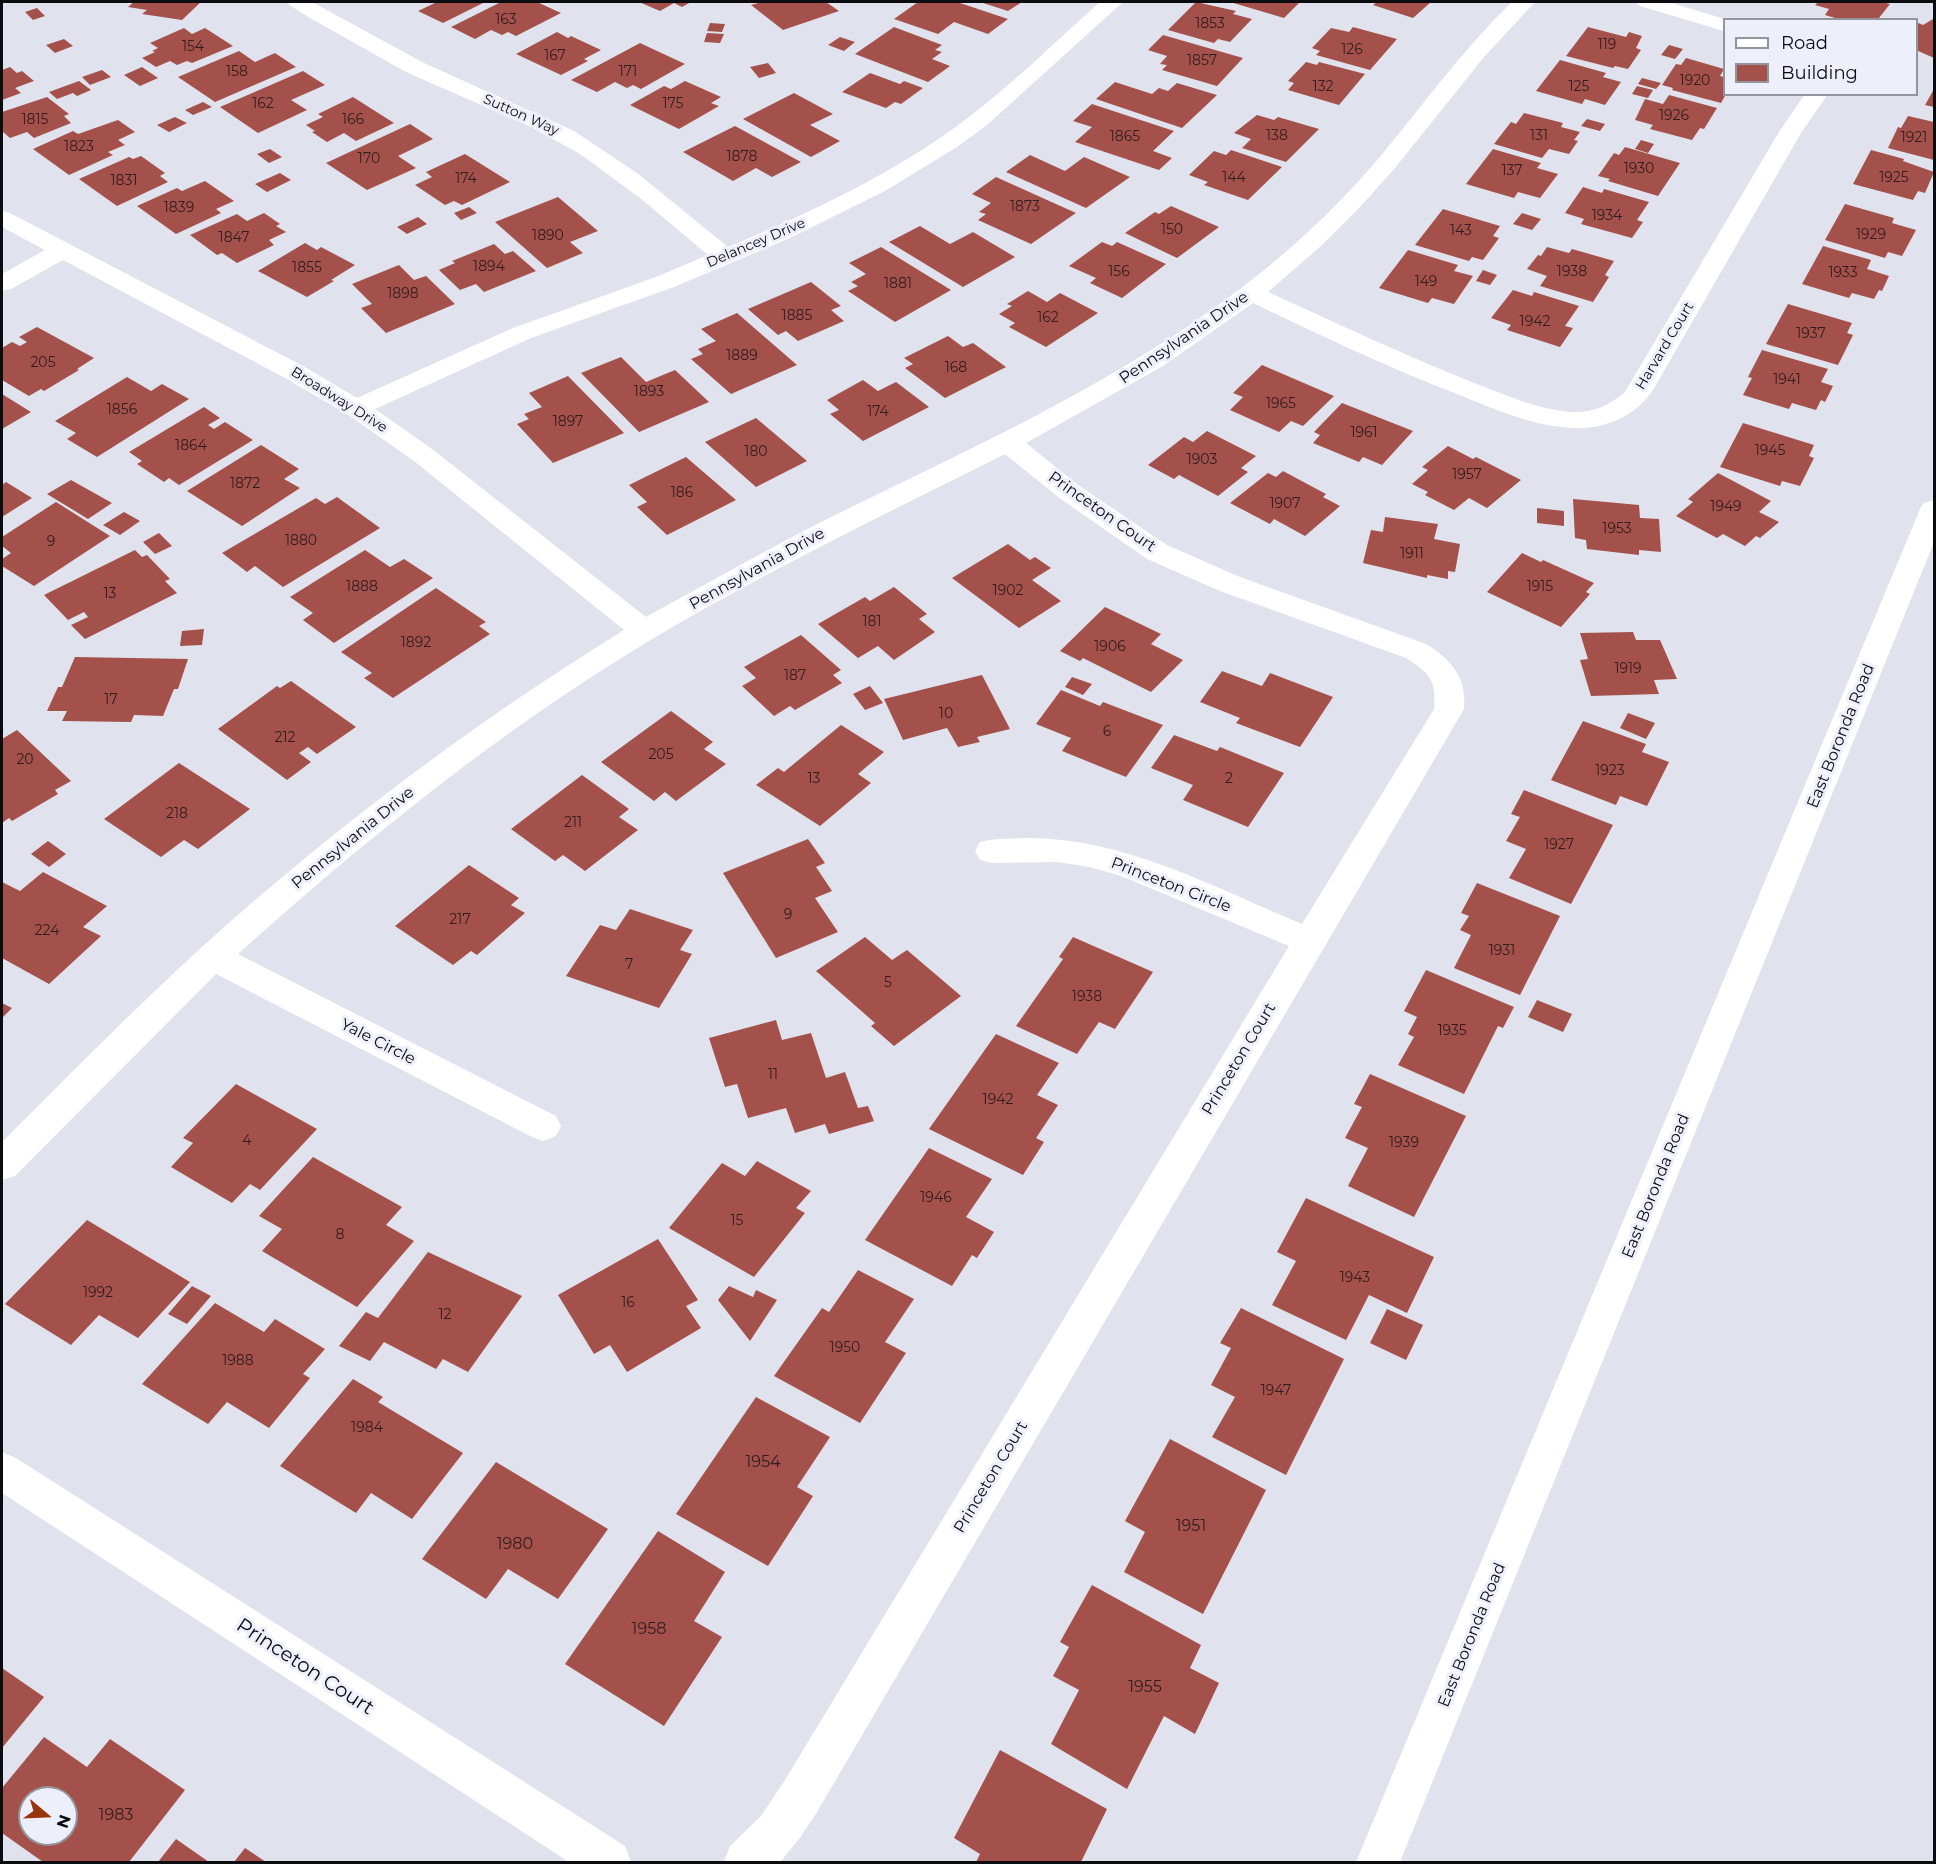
<!DOCTYPE html>
<style>
body{margin:0}
#map{position:relative;width:1936px;height:1864px;overflow:hidden;background:#e0e3ee;font-family:Montserrat,sans-serif}
canvas{display:block}
.frame{position:absolute;inset:0;border:3px solid #0b0c10;pointer-events:none}
.legend{position:absolute;left:1723px;top:18px;width:195px;height:78px;box-sizing:border-box;background:#edf0fb;border:2px solid #93959d;margin:0;padding:8px 10px;list-style:none;font-size:18px;color:#0b0c10}
.legend li{display:flex;align-items:center;gap:12px;height:30px}
.legend b{width:30px;border:2px solid #93959d}
.north{position:absolute;left:18px;top:1786px;width:60px;height:60px;box-sizing:border-box;background:#edf0fb;border:2px solid #93959d;border-radius:50%;rotate:109deg;font-size:16px;font-weight:700;line-height:24px;text-align:center;color:#0b0c10}
.north::after{content:'';display:block;margin:auto;width:21px;height:27px;background:#9a340d;clip-path:polygon(50% 0,100% 100%,50% 72%,0 100%)}
</style>
<div id="map">
<canvas width="1936" height="1864"></canvas>
<div class="frame"></div>
<ul class="legend">
<li><b style="height:8px;background:#fff"></b>Road</li>
<li><b style="height:16px;background:#a4504b"></b>Building</li>
</ul>
<div class="north">N</div>
</div>
<script>
const g = document.querySelector('canvas').getContext('2d');
g.lineJoin = 'round';
function fillPath(path, color) {
  g.fillStyle = color;
  g.fill(path, 'evenodd');
}
function label(font, color, halo, rows, align = 'center') {
  g.font = font + ' Montserrat,sans-serif';
  g.lineWidth = 6;
  g.setLineDash([]);
  g.textBaseline = 'middle';
  g.strokeStyle = halo;
  g.fillStyle = color;
  for (const [text, x, y, turn = 0] of rows) {
    g.save();
    g.translate(x, y);
    g.rotate((+turn || 0) * Math.PI / 180);
    g.textAlign = isNaN(turn) ? turn : align;
    if (halo) g.strokeText(text, 0, 0);
    g.fillText(text, 0, 0);
    g.restore();
  }
}
const building = new Path2D(`
 M134,2H201L182,20L142,14L147,10L128,7Z
 M437,2H485L443,23L418,11Z
 M501,2H537L561,13L516,36L508,32L502,35L491,30L475,39L451,27Z
 M639,2H691L682,7L674,3L660,11Z
 M762,2H826L839,11L783,30L751,5Z
 M918,2H957L1008,19L988,34L954,22L938,34L894,19Z
 M980,2H1022L1008,11Z
 M1196,2L1236,11L1233,14L1252,19L1230,42L1218,39L1214,43L1168,30Z
 M1230,2H1300L1284,18Z
 M1377,2H1431L1413,18L1373,5Z
 M1818,2H1882L1890,4L1879,18L1882,20H1842L1825,15L1829,9L1815,5Z
 M37,8L45,16L33,20L25,12Z
 M1933,19L1934,20V58L1916,50V22L1923,25Z
 M710,23L725,24L722,32L707,31Z
 M894,27L942,45L935,50L942,52L932,59L950,66L928,82L855,54Z
 M1353,27L1397,39L1370,70L1316,55L1320,51L1312,48L1331,28L1349,32Z
 M1588,27L1626,37L1629,32L1642,36L1636,48L1641,50L1628,69L1615,66L1613,68L1566,56Z
 M184,28L192,34L205,28L233,46L192,63L187,61L177,65L170,61L156,67L142,58L155,52L152,51L158,48L150,43Z
 M557,32L568,38L571,36L601,50L584,59L588,61L561,75L516,54Z
 M707,33L724,34L720,43L704,42Z
 M1163,35L1243,58L1217,86L1162,70L1167,65L1160,64L1167,56L1148,50Z
 M840,37L855,42L844,51L828,45Z
 M64,39L73,46L55,53L46,45Z
 M640,43L685,64L641,89L633,85L627,88L615,82L597,92L571,80Z
 M1669,45L1683,49L1675,59L1661,55Z
 M239,51L255,62L275,53L296,67L215,102L178,77Z
 M1686,58L1724,69L1720,76L1724,77L1726,94L1721,103L1672,90L1673,88L1662,85L1676,64L1681,65Z
 M1560,60L1606,73L1603,77L1621,82L1605,105L1585,99L1582,104L1536,91Z
 M1306,62L1317,65L1319,62L1365,74L1339,105L1288,90L1294,83L1288,81Z
 M768,63L776,73L759,78L750,67Z
 M10,67L17,73L22,71L34,81L15,88L21,93L2,100V70Z
 M142,67L158,78L140,86L124,75Z
 M102,70L111,77L90,85L82,77Z
 M303,71L325,85L291,100L307,110L258,133L220,107Z
 M870,73L900,84L904,81L923,88L901,104L895,102L886,108L842,92Z
 M1642,78L1661,83L1656,89L1638,84Z
 M79,81L91,90L77,96L73,93L57,99L49,92Z
 M685,81L721,97L711,103L719,106L679,129L630,105L664,86L671,89Z
 M1115,82L1152,94L1159,88L1168,91L1177,83L1217,95L1182,128L1096,99Z
 M1637,86L1653,90L1648,98L1632,94Z
 M1934,89V107L1925,105Z
 M794,93L833,114L810,125L840,141L811,157L743,119Z
 M1669,95L1717,108L1704,129L1700,128L1692,140L1650,129L1653,125L1635,120L1645,99L1663,104Z
 M47,97L69,114L64,116L71,123L34,138L27,132L10,138L2,131V112Z
 M353,97L394,123L356,141L344,133L327,142L312,132L315,131L306,125L323,117L318,114Z
 M203,102L212,107L193,115L185,110Z
 M1092,104L1174,131L1153,151L1172,158L1159,170L1075,142L1092,127L1073,121Z
 M1524,113L1563,123L1561,127L1580,132L1574,140L1578,141L1569,154L1549,149L1542,158L1494,144L1511,122L1516,124Z
 M1257,115L1274,120L1278,117L1319,129L1286,162L1242,148L1251,139L1234,133Z
 M1908,116L1934,122V160L1888,148L1898,127L1901,128Z
 M175,117L187,123L169,132L157,125Z
 M1587,119L1605,124L1600,131L1581,126Z
 M118,120L135,132L118,140L125,145L108,152L113,155L69,175L33,149L73,131L78,134Z
 M410,124L433,139L398,156L416,168L367,190L326,163Z
 M735,126L801,162L772,177L756,168L733,181L683,152Z
 M1641,140L1654,144L1648,153L1635,149Z
 M1625,147L1680,163L1658,196L1608,181L1610,179L1598,176L1614,153L1619,155Z
 M270,149L282,157L269,163L257,154Z
 M1493,149L1541,163L1537,168L1558,174L1540,198L1518,192L1514,198L1466,184Z
 M1231,150L1282,167L1248,200L1204,185L1208,182L1189,175L1214,151L1226,155Z
 M1871,150L1904,159L1903,161L1934,172L1925,193L1918,191L1913,200L1853,184Z
 M465,154L510,182L462,205L454,201L445,205L415,185L432,177L426,172Z
 M1030,155L1065,171L1084,157L1130,177L1086,208L1006,172Z
 M141,156L165,173L160,176L168,182L117,206L79,179L129,157L133,159Z
 M280,173L291,180L267,192L255,184Z
 M996,177L1076,213L1031,244L978,220L986,214L979,212L991,203L972,194Z
 M205,181L234,201L216,209L221,213L176,234L137,206L177,188L182,191Z
 M1583,187L1602,193L1604,189L1649,202L1637,220L1643,222L1632,238L1581,224L1584,219L1565,213Z
 M558,197L598,231L570,242L583,253L547,268L495,222Z
 M1845,204L1894,218L1892,223L1916,230L1902,256L1888,252L1885,258L1825,240Z
 M1171,206L1219,227L1177,258L1125,233L1155,212L1159,214Z
 M469,207L477,213L461,220L454,213Z
 M1443,209L1500,226L1493,236L1499,238L1483,260L1472,257L1469,261L1415,245Z
 M264,213L280,224L276,226L286,232L269,240L274,245L237,263L222,253L217,255L190,235L237,214L247,221Z
 M1522,213L1541,219L1532,230L1513,224Z
 M418,217L427,224L407,234L397,227Z
 M920,226L950,244L973,232L1015,257L963,287L889,242Z
 M1102,242L1112,246L1117,242L1166,264L1122,298L1090,283L1096,278L1069,266Z
 M305,243L317,250L321,247L355,265L331,280L334,281L307,297L258,271Z
 M494,244L505,254L513,251L536,271L484,292L476,284L460,290L439,270L455,263L452,261Z
 M1823,246L1871,260L1867,269L1889,276L1882,291L1879,290L1874,299L1852,293L1849,298L1802,284Z
 M881,247L951,290L895,322L848,291L858,286L851,282L866,274L849,263Z
 M1547,247L1569,253L1572,249L1614,261L1605,275L1609,277L1593,302L1540,286L1547,276L1527,269L1538,255L1541,256Z
 M1408,250L1458,265L1454,271L1473,276L1454,304L1432,298L1428,303L1379,288Z
 M399,265L414,280L426,276L455,304L386,333L361,308L372,304L352,284Z
 M1483,270L1497,275L1490,285L1476,281Z
 M811,282L841,306L831,310L844,321L798,341L786,331L778,335L748,309Z
 M1513,290L1532,296L1534,292L1579,306L1565,326L1573,328L1560,347L1507,330L1511,325L1491,318Z
 M1028,291L1047,302L1060,293L1098,313L1046,347L1009,327L1015,323L999,314L1012,306L1007,304Z
 M1788,304L1852,323L1847,333L1853,335L1838,365L1766,344Z
 M737,313L797,365L731,394L691,359L703,354L698,349L716,341L701,329Z
 M37,327L94,358L77,369L79,370L44,391L41,389L29,396L2,380V348L12,342L20,346L27,342L19,337Z
 M948,336L963,347L973,343L1006,367L945,398L905,368L913,364L904,358Z
 M1762,350L1828,369L1821,382L1833,386L1825,402L1821,400L1816,410L1792,403L1789,409L1743,395L1752,378L1748,377Z
 M621,357L646,382L675,370L709,402L639,432L581,373Z
 M1262,365L1334,396L1303,426L1291,421L1279,432L1230,410L1243,397L1233,393Z
 M568,376L624,433L553,463L517,424L529,419L524,414L542,407L529,393Z
 M127,377L151,391L162,384L189,399L97,457L67,439L76,433L55,421Z
 M863,380L878,391L896,382L929,407L863,441L830,414L839,410L827,400Z
 M2,394L31,412L2,429Z
 M1342,403L1413,431L1382,465L1363,457L1359,462L1313,443L1320,435L1314,432Z
 M204,407L220,418L208,425L214,429L225,422L253,440L179,485L169,478L164,482L137,464L142,461L129,452Z
 M756,418L807,461L756,487L705,442Z
 M1743,423L1814,445L1809,456L1814,458L1800,486L1782,481L1780,486L1720,467Z
 M1207,431L1256,456L1241,468L1248,472L1218,496L1179,475L1174,479L1148,465L1184,437L1193,442Z
 M261,445L299,469L284,479L300,488L242,526L187,491Z
 M1448,446L1473,459L1476,457L1521,480L1487,508L1469,498L1454,510L1425,495L1428,492L1412,484L1428,470L1422,467Z
 M686,457L736,500L667,535L637,507L647,502L629,485Z
 M1283,471L1326,494L1323,497L1340,506L1305,536L1274,519L1270,524L1230,503L1268,473L1276,477Z
 M1718,473L1771,501L1759,512L1779,522L1760,538L1756,536L1745,546L1723,534L1717,538L1676,516L1693,502L1688,499Z
 M71,480L112,503L88,519L47,494Z
 M6,482L32,498L2,517V485Z
 M337,497L380,528L283,587L255,566L247,572L222,553L316,498L325,504Z
 M1573,499L1639,505L1640,518L1659,519L1661,552L1639,550V555L1587,549L1586,540L1575,538Z
 M56,502L110,536L34,586L2,566V559L11,553L2,546V537Z
 M1537,508L1564,511V526L1537,523Z
 M124,512L140,521L120,535L103,525Z
 M1385,517L1438,524L1434,539L1460,544L1455,572L1448,571V579L1427,575V578L1363,563L1371,530L1383,532Z
 M159,533L172,546L155,554L143,542Z
 M1008,544L1030,560L1035,557L1051,568L1032,580L1061,601L1019,628L952,578Z
 M135,550L142,557L147,555L170,579L165,581L177,593L85,639L71,625L88,617L84,612L68,620L44,595Z
 M365,550L390,567L404,559L433,578L334,643L303,620L313,613L290,597Z
 M1522,553L1541,562L1543,560L1594,583L1586,592L1590,594L1561,627L1487,592Z
 M894,587L927,614L919,619L935,632L894,660L878,646L858,658L818,624L865,597L870,601Z
 M436,588L486,622L479,626L490,634L393,698L364,678L372,673L341,652Z
 M1105,607L1161,634L1151,644L1183,660L1151,692L1083,658L1080,661L1060,651Z
 M204,629L202,645L180,646L182,631Z
 M1633,632L1636,640H1660L1677,679L1654,680L1659,694L1591,696L1580,660L1588,659L1580,633Z
 M801,635L841,670L833,675L842,683L795,710L790,706L774,716L742,686L756,678L744,667Z
 M75,657L188,659L178,689H174L163,716L134,715L131,722L62,721L67,711H47L58,687H62Z
 M1222,671L1262,686L1270,673L1333,697L1300,747L1236,723L1240,718L1200,702Z
 M982,675L1010,729L977,737L980,742L958,747L947,728L903,740L884,699Z
 M1072,677L1092,684L1083,695L1065,687Z
 M291,681L356,727L317,754L308,747L299,753L311,762L287,780L218,729L277,686L280,688Z
 M870,686L883,703L865,710L853,694Z
 M1061,690L1100,706L1103,702L1163,725L1126,777L1062,751L1071,738L1036,724Z
 M671,711L713,742L704,749L726,764L676,801L665,792L654,801L601,762Z
 M1628,713L1655,723L1646,739L1620,728Z
 M1583,721L1646,744L1642,752L1669,762L1647,806L1620,796L1616,805L1551,780Z
 M841,725L884,752L858,774L871,783L820,826L756,785L778,768L784,772Z
 M17,730L71,781L55,790L58,794L12,821L9,818L2,823V739Z
 M1174,735L1217,751L1220,747L1284,773L1248,827L1183,800L1193,785L1151,768Z
 M179,763L250,809L198,849L184,840L161,857L104,819Z
 M582,775L629,809L619,817L638,830L585,871L563,855L555,861L511,829Z
 M1524,790L1613,825L1571,904L1509,878L1526,849L1506,841L1520,817L1511,814Z
 M808,839L825,863L816,867L832,891L815,898L838,932L776,958L723,873Z
 M48,841L66,854L49,867L31,854Z
 M469,865L519,898L511,905L525,913L477,955L471,951L453,965L395,926Z
 M43,872L107,906L83,927L101,936L49,984L2,958V882L20,891Z
 M1477,883L1560,916L1520,995L1454,968L1471,935L1460,930L1469,916L1461,913Z
 M630,909L693,930L680,950L692,954L659,1008L566,976L600,925L616,930Z
 M865,937L892,960L907,950L961,996L894,1046L871,1026L875,1023L816,971Z
 M1073,937L1153,972L1115,1029L1099,1022L1077,1054L1016,1026L1063,959L1059,957Z
 M1426,970L1514,1007L1503,1028L1498,1026L1464,1094L1398,1065L1414,1037L1408,1034L1417,1017L1404,1011Z
 M1537,1000L1572,1014L1563,1032L1528,1017Z
 M2,1003L12,1008L2,1018Z
 M776,1020L782,1040L811,1033L826,1078L845,1072L858,1108L868,1106L874,1121L829,1134L825,1124L795,1133L786,1108L748,1118L737,1084L725,1087L709,1038Z
 M996,1034L1059,1063L1037,1095L1058,1105L1036,1138L1044,1142L1023,1175L929,1129Z
 M1370,1074L1466,1116L1414,1217L1348,1186L1368,1148L1345,1138L1362,1107L1354,1104Z
 M236,1084L317,1129L260,1190L250,1184L232,1203L171,1167L193,1143L183,1138Z
 M929,1148L992,1179L966,1217L994,1232L977,1258L972,1255L952,1286L865,1240Z
 M313,1157L402,1207L386,1225L414,1241L357,1307L262,1251L282,1229L259,1216Z
 M757,1161L811,1191L796,1208L805,1213L754,1277L669,1228L722,1163L745,1176Z
 M1306,1198L1434,1257L1407,1313L1369,1295L1346,1340L1272,1305L1296,1261L1277,1252Z
 M87,1220L190,1282L138,1338L99,1315L71,1345L5,1304Z
 M658,1239L698,1300L686,1306L701,1328L627,1372L610,1345L594,1354L558,1295Z
 M428,1252L522,1296L468,1372L443,1359L436,1369L384,1342L370,1361L339,1346L366,1312L378,1318Z
 M858,1270L914,1299L885,1342L906,1353L860,1423L774,1376L822,1308L829,1312Z
 M192,1286L211,1296L187,1324L168,1314Z
 M729,1286L753,1297L756,1290L777,1300L750,1341L718,1300Z
 M215,1303L264,1332L275,1319L325,1349L303,1374L310,1378L269,1428L227,1402L208,1424L142,1384Z
 M1241,1308L1344,1359L1286,1475L1212,1437L1235,1397L1211,1385L1231,1348L1220,1343Z
 M1387,1309L1423,1325L1406,1360L1370,1343Z
 M353,1379L383,1397L378,1402L463,1453L412,1519L371,1493L356,1513L280,1466Z
 M756,1397L830,1437L797,1487L813,1496L768,1566L676,1514Z
 M1170,1439L1266,1490L1203,1614L1124,1572L1145,1532L1125,1521Z
 M496,1462L608,1529L558,1599L508,1569L486,1599L422,1559Z
 M658,1531L725,1572L694,1621L722,1637L664,1726L565,1664Z
 M1092,1585L1201,1645L1190,1668L1219,1683L1195,1734L1164,1716L1127,1789L1051,1744L1079,1690L1053,1676L1069,1647L1060,1642Z
 M2,1668L44,1697L2,1748Z
 M44,1737L87,1767L110,1739L185,1790L129,1862H43L2,1833V1788ZM30,1798H66V1834H30Z
 M1000,1750L1107,1809L1081,1862H976L980,1854L954,1838Z
 M176,1839L209,1862H158Z
 M245,1848L266,1862H234Z`);
const minor = new Path2D(`
 M287,2H312L422,62L574,131L637,173L728,247C812,212 897,172 969,117C1015,82 1057,40 1100,2H1123L987,125L957,147L885,191L790,238L674,287L531,338L375,409L432,449L646,617C706,584 766,550 827,519C977,445 1132,377 1263,271C1305,237 1344,199 1379,158C1423,105 1463,49 1512,2H1535L1484,57L1395,168L1360,207L1322,245L1268,292C1336,323 1404,355 1474,383C1507,395 1540,411 1575,412C1595,412 1610,405 1625,392L1779,132L1805,94H1828L1801,133L1653,390C1636,416 1606,429 1575,428C1534,427 1494,409 1457,394C1387,367 1320,335 1253,303L1163,366L1026,443L1078,485L1167,545L1240,577L1426,644C1452,660 1467,678 1464,709L817,1812L799,1839L780,1862H724L730,1846L761,1816L785,1780L1289,946L1121,876L1090,867L1057,862L991,863L980,860L975,851L980,842C995,838 1009,839 1025,838C1123,837 1213,887 1302,924L1434,709C1437,680 1429,673 1406,658L1220,591L1147,559L1058,497L1005,454C886,514 764,572 649,641C501,730 366,839 238,954L556,1116L561,1126L556,1136L543,1141L530,1136L216,974L15,1176L2,1180V1142C68,1076 134,1009 203,946C334,828 475,722 624,630L414,461L347,414L285,378L63,260L11,289L2,291V274L45,250L2,227V211L10,213L303,366L357,398L513,328L656,277L708,255L640,198L580,154L531,127L406,72L310,18L291,6Z
 M1636,2H1668L1728,20H1724V31L1640,6Z
 M2,1452L16,1458L625,1846L631,1862H569L2,1493Z`);
const secondary = new Path2D(`
 M1934,500V542L1400,1862H1356L1920,509L1924,503Z`);
const numberNames = [
 ["163",506,20],
 ["1853",1210,24],
 ["119",1607,45],
 ["154",193,47],
 ["126",1352,50],
 ["167",555,56],
 ["1857",1202,61],
 ["158",237,72],
 ["171",628,72],
 ["1920",1695,81],
 ["132",1323,87],
 ["125",1579,87],
 ["162",263,104],
 ["175",673,104],
 ["1926",1674,116],
 ["1815",35,120],
 ["166",353,120],
 ["138",1277,136],
 ["131",1539,136],
 ["1865",1125,137],
 ["1921",1914,138],
 ["1823",79,147],
 ["1878",742,157],
 ["170",369,159],
 ["1930",1639,169],
 ["137",1512,171],
 ["144",1234,178],
 ["1925",1894,178],
 ["174",466,179],
 ["1831",124,181],
 ["1873",1025,207],
 ["1839",179,208],
 ["1934",1607,216],
 ["150",1172,230],
 ["143",1461,231],
 ["1929",1871,235],
 ["1890",548,236],
 ["1847",234,238],
 ["1894",489,267],
 ["1855",307,268],
 ["156",1119,272],
 ["1938",1572,272],
 ["1933",1843,273],
 ["149",1426,282],
 ["1881",898,284],
 ["1898",403,294],
 ["1885",797,316],
 ["162",1048,318],
 ["1942",1535,322],
 ["1937",1811,334],
 ["1889",742,356],
 ["205",43,363],
 ["168",956,368],
 ["1941",1787,380],
 ["1893",649,392],
 ["1965",1281,404],
 ["1856",122,410],
 ["174",878,412],
 ["1897",568,422],
 ["1961",1364,433],
 ["1864",191,446],
 ["1945",1770,451],
 ["180",756,452],
 ["1903",1202,460],
 ["1957",1467,475],
 ["1872",245,484],
 ["186",682,493],
 ["1907",1285,504],
 ["1949",1726,507],
 ["1953",1617,529],
 ["1880",301,541],
 ["9",51,542],
 ["1911",1412,554],
 ["1888",362,587],
 ["1915",1540,587],
 ["1902",1008,591],
 ["13",110,594],
 ["181",872,622],
 ["1892",416,643],
 ["1906",1110,647],
 ["1919",1628,669],
 ["187",795,676],
 ["17",111,700],
 ["10",946,714],
 ["6",1107,732],
 ["212",285,738],
 ["205",661,755],
 ["20",25,760],
 ["1923",1610,771],
 ["13",814,779],
 ["2",1229,779],
 ["218",177,814],
 ["211",573,823],
 ["1927",1559,845],
 ["9",788,915],
 ["217",460,920],
 ["224",47,931],
 ["1931",1502,951],
 ["7",629,965],
 ["5",888,983],
 ["1938",1087,997],
 ["1935",1452,1031],
 ["11",773,1075],
 ["1942",998,1100],
 ["4",247,1141],
 ["1939",1404,1143],
 ["1946",936,1198],
 ["15",737,1221],
 ["8",340,1235],
 ["1943",1355,1278],
 ["1992",98,1293],
 ["16",628,1303],
 ["12",445,1315],
 ["1950",845,1348],
 ["1988",238,1361],
 ["1947",1276,1391],
 ["1984",367,1428]
];
const farStreetnames = [
 ["Sutton Way",521,115,24],
 ["Delancey Drive",756,243,-23],
 ["Harvard Court",1665,346,-59],
 ["Broadway Drive",339,400,32]
];
const streetNames = [
 ["Pennsylvania Drive",1184,338,-34],
 ["Princeton Court",1102,512,35],
 ["Pennsylvania Drive",757,569,-29],
 ["East Boronda Road",1841,736,-68],
 ["Pennsylvania Drive",353,838,-39],
 ["Princeton Circle",1171,885,21],
 ["Yale Circle",378,1042,27],
 ["Princeton Court",1239,1059,-59],
 ["East Boronda Road",1656,1186,-68],
 ["Princeton Court",991,1477,-59],
 ["East Boronda Road",1472,1635,-68]
];
const nearNumbernames = [
 ["1954",763,1462],
 ["1951",1191,1526],
 ["1980",515,1544],
 ["1958",649,1629],
 ["1955",1145,1687],
 ["1983",116,1815]
];
const nearStreetnames = [
 ["Princeton Court",305,1667,33]
];
fillPath(building, '#a4504b');
fillPath(minor, '#fff');
fillPath(secondary, '#fff');
label('14px', '#311d1f', null, numberNames);
label('14px', '#0b0c10', '#edf0fb', farStreetnames);
label('16px', '#0b0c10', '#edf0fb', streetNames);
label('16px', '#311d1f', null, nearNumbernames);
label('20px', '#0b0c10', '#edf0fb', nearStreetnames);
</script>
